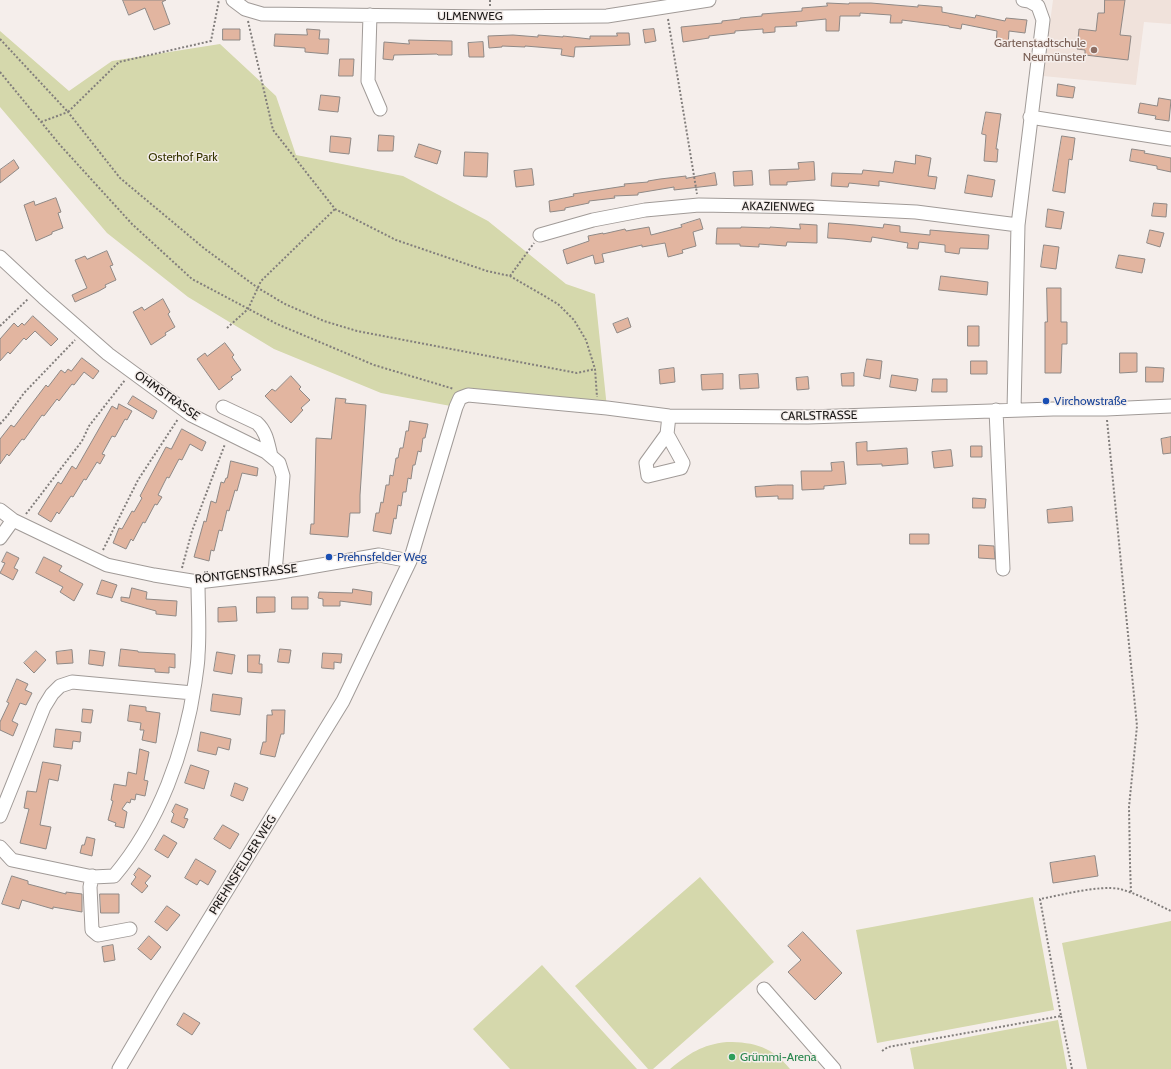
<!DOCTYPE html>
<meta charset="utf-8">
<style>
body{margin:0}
canvas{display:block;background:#f5eeeb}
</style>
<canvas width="1171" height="1069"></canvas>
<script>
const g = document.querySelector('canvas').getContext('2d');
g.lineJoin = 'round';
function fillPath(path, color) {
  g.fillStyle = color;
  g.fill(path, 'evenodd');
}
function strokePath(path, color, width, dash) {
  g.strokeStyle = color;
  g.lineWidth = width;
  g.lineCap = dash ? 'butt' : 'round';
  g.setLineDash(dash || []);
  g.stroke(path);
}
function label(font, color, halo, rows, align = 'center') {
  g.font = font + ' Cabin,sans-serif';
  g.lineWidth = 3;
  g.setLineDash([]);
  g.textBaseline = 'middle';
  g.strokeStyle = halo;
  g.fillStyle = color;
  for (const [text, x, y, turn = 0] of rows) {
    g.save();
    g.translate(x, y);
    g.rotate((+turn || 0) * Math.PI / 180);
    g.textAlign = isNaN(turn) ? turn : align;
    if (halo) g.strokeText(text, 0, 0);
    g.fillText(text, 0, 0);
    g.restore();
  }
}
const built = new Path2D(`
 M1053,0H1171V24L1144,22L1136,85L1043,76Z`);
const green = new Path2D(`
 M0,31L69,91L112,61L220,44L276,96L296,155L403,176L488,221L566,284L595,294L607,408L459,391L456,407L381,393L274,349L188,297L107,233L0,107Z
 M700,877L774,962L653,1069H648L575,986Z
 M1033,897L1054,1010L877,1043L856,930Z
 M1171,921V1069H1087L1062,943Z
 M542,965L637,1069H510L473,1029Z
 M1058,1020L1067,1069H914L910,1048Z
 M727,1042C755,1042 772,1047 790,1069H670C690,1053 701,1045 727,1042Z`);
const building = new Path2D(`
 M123,0H166L162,2L170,24L154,30L145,8L129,15Z
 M1105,0H1125L1120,35L1131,36L1128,60L1085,55V50L1077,49L1079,29L1096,31L1098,13H1104Z
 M827,3L849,4V3H871L918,7V5L942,7V12L975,18L976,15L1005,21L1006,18L1027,20L1025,33L1009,31L1008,47L996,46L997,31L962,24L961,29L949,27V26L902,20V23H890L891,15L860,13V16H840L839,31H826V19L796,22L797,26L775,27V32L763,33V29L735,31V33L709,36V38L683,42L681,27L722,23V21L740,19V18L762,16V14L802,11V8L827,6Z
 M223,29H240V40H223Z
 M307,29L320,30L319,39H329L328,54L305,52V48L274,46L275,34L307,35Z
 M654,29L656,41L645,43L643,30Z
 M617,33H629L630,45L575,47L574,57L561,55L562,49L525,46V47L502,46V47L489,48L488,36L513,35L538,37V35L563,37V36L590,39V36H617Z
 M409,40L452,41V55H438L437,54L394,55L393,60L383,59L384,42L409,44Z
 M483,42L484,57H469L468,43Z
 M340,59H354L353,76H339Z
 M1058,84L1075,87L1073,98L1057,96Z
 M321,95L340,97L338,112L319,110Z
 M1159,98L1171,100L1169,121L1155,119L1156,116L1138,113L1140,103L1157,106Z
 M986,112L1001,114L996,149H998L997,162L984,161L986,135L982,134Z
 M379,135L394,136L393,151H378Z
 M331,136L351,138L349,154L330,152Z
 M1062,136L1075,138L1072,160L1069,159L1065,193L1053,191Z
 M419,144L441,151L437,164L415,157Z
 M1132,149L1145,151L1144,153L1171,158V172L1157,169V166L1130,161Z
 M465,152L488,153L487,177L464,176Z
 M916,155L931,158L928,176L937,177L935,189L879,181V186L849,183L848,187L831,186L832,173L862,174L863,170L893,173L895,161L915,164Z
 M14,160L19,168L0,183V170Z
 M814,162L815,180L787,182V185H770L769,170L799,169L798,163Z
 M532,169L534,185L516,187L514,171Z
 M752,171L753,185L734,186L733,172Z
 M715,173L717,185L674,190V187L638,193V195L614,196L615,198L589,201V203L565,208V210L550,212L549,201L574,196L573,194L625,186L624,184L648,182V181L660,179L686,176V178Z
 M968,175L995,180L992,197L965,193Z
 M56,198L61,212L58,213L63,228L52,232V234L36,241L24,205L34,201L35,205Z
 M1154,203L1167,204L1166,217L1152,216Z
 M1048,209L1064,212L1061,229L1046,227Z
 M700,219L703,229L693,232L696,246L682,250L683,253L668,257L665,243L642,247V245L602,254L604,262L595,264L593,255L567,264L563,250L589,241L588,236L603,233V234L625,229L626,231L649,227L651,235L682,227L681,225Z
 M829,223L855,225L883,228L884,224L900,226V232L930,235V230L989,235L988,249L960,248L959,254L945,252V245L919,242L918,249L907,248L908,243L872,237L871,242L844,239L828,238Z
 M800,224L817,225V243L787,242L786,246L759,244V247L740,246V244H716L717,228H741V227L770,228V227L800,229Z
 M1150,230L1164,233L1160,247L1147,243Z
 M1044,245L1059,247L1056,269L1041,267Z
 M107,251L113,265L110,266L116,280L105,285L106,287L99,291L75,302L72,295L87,288L75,260L85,256L87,259Z
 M1119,255L1145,259L1142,273L1116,268Z
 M941,276L988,282L987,295L939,290Z
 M1047,288H1061V322H1067V344H1062L1061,373H1045V322H1047Z
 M163,299L170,312L168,314L175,327L165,333L166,335L151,345L133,312L142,307L144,310Z
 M33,316L58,339L51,346L35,331L26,340L24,338L10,354L8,352L0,361V339L14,323L18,327L22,323L24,325Z
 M628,318L631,327L617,333L613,324Z
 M968,326H979V346H968Z
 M225,343L234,355L232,357L241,370L231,377L233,379L219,390L197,359L205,353L207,356Z
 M1120,353H1137V372L1120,373Z
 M82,358L99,371L93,379L84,372L74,385L72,384L59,401L57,399L44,416L42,415L24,440L22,439L9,456L7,454L0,464V439L11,425L14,427L46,385L48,387L61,370L65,373L68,369L71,371Z
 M867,359L882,361L880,379L864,376Z
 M971,361H987V374H971Z
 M1146,367L1164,368L1163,382H1146Z
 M674,368L675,382L660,384L659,370Z
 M854,373V386H842L841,374Z
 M723,374V389L702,390L701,375Z
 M758,374L759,388L740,389L739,375Z
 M892,375L918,379L916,391L890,387Z
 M291,376L301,387L299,389L310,400L301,408L303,410L291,423L265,396L272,389L275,391Z
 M808,377L809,389L797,390L796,378Z
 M933,379H947V392H932Z
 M133,396L157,411L153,419L128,404Z
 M336,398L346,399L345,403L366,405L360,495V513H350L348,537L310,534L311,524H314L316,438L331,439Z
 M119,404L132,411L127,420L125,419L115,437L112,436L102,454L105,455L100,464L97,462L86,480L84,479L73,497L71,496L59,514L57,512L51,522L38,514L58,482L61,484L72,466L76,469L112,406L117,409Z
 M410,421L428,424L425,438H423L421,452L418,451L415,465H413L411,479L408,478L406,492H403L401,506L398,505L396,519L394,518L391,534L373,531L376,513H379L381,502L383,503L386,485H389L390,475L393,476L396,458H398L400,448H403L406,431H408Z
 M182,429L206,442L202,451L190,444L182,460L179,459L169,478L167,477L158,495L162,497L157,505L155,504L145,523L143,522L133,541L131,539L126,549L113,543L119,528L122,529L132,511L134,512L142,498L140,496L166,447L171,449Z
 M1171,437V453L1163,454L1161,439Z
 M867,442V451L907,448L908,464L882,466V464L857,465L856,443Z
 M971,446H982V457H971Z
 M951,450L953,466L934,468L932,452Z
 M231,461L258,468L257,476L242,473L237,491L235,490L229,511L227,510L222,531L219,530L214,551L211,550L209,561L194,557L204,521L206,522L211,501L216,503L221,482L224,483L226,478H227Z
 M844,462L846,484L824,486V489L802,490L801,471H832L831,463Z
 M777,485H793V499H778V496L756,497L755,487Z
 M973,498L986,499L985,508H973Z
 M1072,507L1073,521L1048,523L1047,510Z
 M910,534H929V544H910Z
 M979,545L994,546L995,559L979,558Z
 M7,552L19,558L14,568L18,570L13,580L0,573L5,563L2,562Z
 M44,557L62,566L59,571L83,584L74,601L60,592L63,587L36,573Z
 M102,580L117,585L112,598L97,594Z
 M132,588L147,592L146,599L177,601L176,616L156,614V611L121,601V597L129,598Z
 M353,589L372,592L371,605L340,601V606H323V599L318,598L319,592L352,593Z
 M257,597H275V612L257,613Z
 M292,597H308V609H292Z
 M236,607L237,621L218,622V608Z
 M121,649L138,651V652L175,654V668L169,667V673L155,672V669L119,666Z
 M280,649L291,650L289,663L278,662Z
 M72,650L73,663L57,664L56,652Z
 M90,650L105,652L103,666L89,664Z
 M36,651L46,660L34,673L24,663Z
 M217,652L235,655L232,674L214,671Z
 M323,653L342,654L341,663L334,662V669L322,668Z
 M248,655H260L259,664H262V673L248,672Z
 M17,679L28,684L25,690L32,693L26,705L20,703L12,721L18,724L13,736L0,730V722L9,703L7,702Z
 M213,694L242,698L240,715L211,711Z
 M130,705L146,707V711L160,713L156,743L142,740L144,730H140L141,723L128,721Z
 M83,709L93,710L91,723L82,722Z
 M272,710H285L284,734H281L275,757L260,754L263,742H266L267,715H272Z
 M56,729L81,732L80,742L73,741L72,749L54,747Z
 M201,732L231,739L229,750L218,747L216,755L198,751Z
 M140,749L149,752L144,780L148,781L145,796L136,794L135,800L131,799L130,803L127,802L122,809L127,812L124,828L115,826L116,823L108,820L113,801L111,800L114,784L126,786L128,772L136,774Z
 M43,762L61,765L58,781L49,779L40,825L51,827L46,849L20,843L29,809L24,808L27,791L36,792Z
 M191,765L209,771L204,789L185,783Z
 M235,783L248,788L243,801L231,796Z
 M176,804L188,809L184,818L188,819L184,828L171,822L174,814L172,812Z
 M223,825L239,834L230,849L214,839Z
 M164,835L177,843L168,858L155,850Z
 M87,837L95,839L92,856L80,853L82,845H84Z
 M1095,856L1098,876L1053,883L1050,863Z
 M196,859L216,871L208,885L200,880L197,885L185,878Z
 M139,868L151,876L145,883L148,886L142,893L131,884L136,877L134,875Z
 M12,876L28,881V884L66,894V892L82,894V912L53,907V909L22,900L19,909L2,904Z
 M100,894H119V913H101Z
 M167,906L180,915L167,931L155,922Z
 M803,932L842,973L815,1000L788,972L801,960L788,946Z
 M149,936L161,947L151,960L138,949Z
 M113,945L115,960L104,962L102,947Z
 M184,1013L200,1023L192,1035L177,1025Z`);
const path = new Path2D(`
 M490,6V0
 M668,19L697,194
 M248,21L273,130L335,209L396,240L487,271L510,276L558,304L574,320L586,340L595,369L597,397
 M0,39L68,112L119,62L211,41L219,0
 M0,72L60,145L132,224L192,279L277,324L374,365L454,389
 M41,122L68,112L120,178L205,249L258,288L285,304L324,321L357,331L577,373L595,369
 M510,276L534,243
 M0,326L28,299
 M227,328L248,309L261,281L335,209
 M1107,420L1137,726L1129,807L1130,864L1131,893
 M0,424L8,415L24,393L75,340
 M26,514L82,441L89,426L125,380
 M103,550L138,480L178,419
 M182,568L192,531L225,444
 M1061,1016L1072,1069
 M882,1051L888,1047L1061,1016L1040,899C1062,895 1098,885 1120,889C1138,894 1154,903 1171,911`);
const minor = new Path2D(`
 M233,0L245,9L262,14L490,17L607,16L709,0
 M370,15L368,81L380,109
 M1030,117L1171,139
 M540,235L593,220L645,210L699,205L813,207L916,212L1018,225
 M0,257L43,297L108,354L191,415L266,452L279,463L283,476L275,573
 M223,407L257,423C267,432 268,445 271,456
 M996,410L1003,569
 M1014,410L1018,225L1043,20L1038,6L1029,1L1023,0
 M667,434L683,463L681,468L648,476L646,463L667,434L669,416
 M0,510L13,520L107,565L154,575L198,582L275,573L379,555L410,561
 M0,538L13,520
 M0,816L44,707L52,694L60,686L72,682L193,693
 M0,847L12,860L93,877L114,876C159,823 185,751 195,682C196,673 198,664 198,655C200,631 198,606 198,582
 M92,876L90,887L92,930L98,935L130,929
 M764,989L834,1069
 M119,1069L162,996L343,701L410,561L456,407L460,398L468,395L607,408L669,416L808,417L1053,409H1106L1171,406`);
const markers = [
 [1094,50,4,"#8d6e63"],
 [1046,401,4,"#1a4fb4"],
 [329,557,4,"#1a4fb4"],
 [732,1057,4,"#2e9e5b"]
];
const streetNames = [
 ["ULMENWEG",470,16],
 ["AKAZIENWEG",778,207,1],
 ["OHMSTRASSE",167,396,35],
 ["CARLSTRASSE",819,416,-1],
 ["RÖNTGENSTRASSE",246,574,-6],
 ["PREHNSFELDER WEG",243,865,-58]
];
const educationNames = [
 ["Gartenstadtschule",1086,43],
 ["Neumünster",1086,57]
];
const parkNames = [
 ["Osterhof Park",183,157]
];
const transitNames = [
 ["Virchowstraße",1054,401],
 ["Prehnsfelder Weg",337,557]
];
const leisureNames = [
 ["Grümmi-Arena",740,1057]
];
fillPath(built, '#f0e2db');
fillPath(green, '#d5d8ac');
fillPath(building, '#e2b5a0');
strokePath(building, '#8f8986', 1);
strokePath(minor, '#a19b98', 15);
strokePath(path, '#827e7c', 2, [2, 2]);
strokePath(minor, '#fff', 13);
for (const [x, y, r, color] of markers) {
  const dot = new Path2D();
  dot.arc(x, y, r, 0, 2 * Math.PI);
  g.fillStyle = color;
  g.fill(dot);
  strokePath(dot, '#f5eeeb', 1.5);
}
label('12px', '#1c1a19', '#f5eeeb', streetNames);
label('12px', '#785e54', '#f5eeeb', educationNames, 'right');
label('12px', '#353500', '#f5eeeb', parkNames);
label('12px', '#164399', '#f5eeeb', transitNames, 'left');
label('12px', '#27864d', '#f5eeeb', leisureNames, 'left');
</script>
